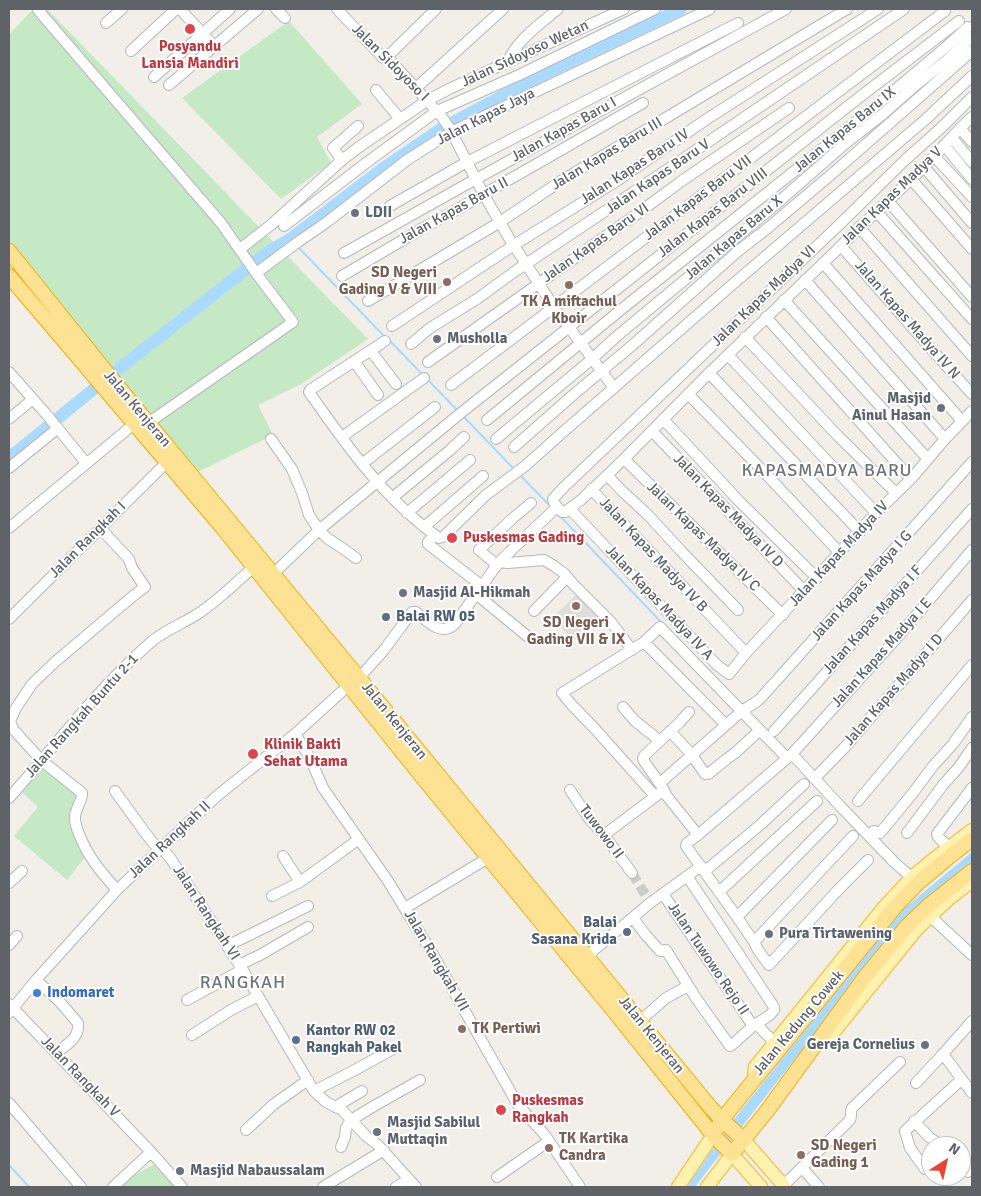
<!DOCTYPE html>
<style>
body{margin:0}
#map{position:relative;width:981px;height:1196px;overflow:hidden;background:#f1efe8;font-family:Signika,sans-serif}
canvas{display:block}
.frame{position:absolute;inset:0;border:10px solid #5f6368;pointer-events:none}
.north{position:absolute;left:921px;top:1136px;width:50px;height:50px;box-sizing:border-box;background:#fff;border:1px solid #bfc1c3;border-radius:50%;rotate:35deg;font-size:14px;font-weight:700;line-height:20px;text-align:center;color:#5f6368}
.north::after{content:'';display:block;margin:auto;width:18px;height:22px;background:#ea4335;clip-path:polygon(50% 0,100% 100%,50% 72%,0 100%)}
</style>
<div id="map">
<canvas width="981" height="1196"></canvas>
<div class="frame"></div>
<div class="north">N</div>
</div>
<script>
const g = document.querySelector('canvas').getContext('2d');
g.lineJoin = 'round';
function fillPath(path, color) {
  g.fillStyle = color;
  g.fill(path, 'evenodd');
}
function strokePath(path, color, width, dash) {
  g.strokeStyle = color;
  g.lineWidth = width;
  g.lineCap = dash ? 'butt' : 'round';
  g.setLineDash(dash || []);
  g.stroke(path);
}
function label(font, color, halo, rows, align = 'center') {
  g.font = font + ' Signika,sans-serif';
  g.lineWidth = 4;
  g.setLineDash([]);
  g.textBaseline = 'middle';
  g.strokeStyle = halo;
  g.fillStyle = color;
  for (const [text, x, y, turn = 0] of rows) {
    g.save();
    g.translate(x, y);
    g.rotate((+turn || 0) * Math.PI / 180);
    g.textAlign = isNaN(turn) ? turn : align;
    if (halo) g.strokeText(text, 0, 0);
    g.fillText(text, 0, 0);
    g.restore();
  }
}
const education = new Path2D(`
 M577,594L599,618L574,641L552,618Z`);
const green = new Path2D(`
 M33,9H47L368,339L301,384L258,405L273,435L194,474L9,244V35Z
 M289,21L362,104L317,137L331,163L281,199L182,98Z
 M41,763L80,795L75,809L86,856L67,880L14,836L38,807L21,791Z
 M155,1164L175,1187H120L134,1175Z`);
const water = new Path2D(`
 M972,852V865L886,943L711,1166L695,1187H686L731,1123L892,921L901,911Z`);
const stream = new Path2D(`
 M297,246L386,338
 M390,341L423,375
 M427,379L458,411
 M463,416L514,469
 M519,474L552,508
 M559,515L663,624
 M9,1165L29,1187`);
const river = new Path2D(`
 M9,458L111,375L268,252L290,239L382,169L442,128L534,79L681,9`);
const minorTunnel = new Path2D(`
 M632,873L648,899`);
const minor = new Path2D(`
 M180,9L214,46
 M276,9L285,18
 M337,9L383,58L391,61L442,117L450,129L484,195L509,238L554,307L614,388
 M38,10L221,223L256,273L293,322L148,423
 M106,23L122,9
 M131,51L176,9
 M385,59L436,9
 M508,61C518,39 540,24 558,9
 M154,77L230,9
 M169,85L258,9
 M416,88L503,9
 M376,90L400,119
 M972,97L941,128L905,160L840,224L562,489L553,499L554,503L562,512H565L581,500L624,459L709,373L841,246C867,219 895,195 922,169C939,152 954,133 972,117
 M960,128L972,142
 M952,138L972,162
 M944,145L972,179
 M934,156L972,197
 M342,160L333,148L358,126
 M924,167L972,223
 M911,179L972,249
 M888,201L972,297
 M390,206L467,162L738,23
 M876,211L972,319
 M284,226L366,163L437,111L519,75L655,9
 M859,227L972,356
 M841,246L933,351L972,394
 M240,249L272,224L342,160L359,147L428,100L451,88L624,9
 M344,253L476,179L786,9
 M823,263L962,421
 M256,273L298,242L327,222L407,160L451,132L710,9
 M342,276L423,228L458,209L643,103
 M805,280L945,439
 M784,300L927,458
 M368,301L500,222L561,181L847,9
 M766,317L911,479
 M392,326L514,245L615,182L707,119L878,9
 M745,337L838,436L896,493
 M385,341L310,390L309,392C346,445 385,500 439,538L443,537L486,495L525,466L562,433L733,284L926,119L972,76
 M411,344L430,328L477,299L514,272L677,163L904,9
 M371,351L396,384
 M728,355L876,513
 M354,361L378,395
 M428,362L637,214L683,180L789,108
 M9,372L47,415L86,463
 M709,373L860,532
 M451,385L945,11
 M688,394L765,473L840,553
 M9,419L33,399
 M663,419L738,500L817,578
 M487,420L623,308L872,109L946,47L968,27
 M652,431L804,591
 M342,437L424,378
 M271,439L292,469L302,493L309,515L319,530L327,538L345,550L356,558
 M496,439L592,359L617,336L775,205L846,143L883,114L917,84L946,61L972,37
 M514,447L573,395L635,343L737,252L769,227L833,173L972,51
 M624,459L783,615
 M362,464L435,407
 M9,468L58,428
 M607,475L621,490L648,515L681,551L738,610
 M591,489L746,653
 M392,498L449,451L464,437
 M570,509L717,665L729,674L746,653L876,513L911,479L945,439L972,411
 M407,513L470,460
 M424,527L483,476
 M9,528L134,424
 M100,528L129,559L132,568L145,587L133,596L55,662L32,684L16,708L10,721L13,729L41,760L82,793C83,801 74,809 75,819C75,824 77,829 79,834C88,857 101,872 117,890
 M435,535L428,542V544L482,586
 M499,562L508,563L544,560L554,566L565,574L573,584L611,622L632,650
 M497,565L479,550L513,518L531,503
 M273,574L319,530L462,412L852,103L959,21
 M476,594L532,640
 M534,611L567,577
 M9,619L167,462
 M644,642L726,725
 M359,678L384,650L412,612H416C427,621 440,636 454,625L499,562L557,507
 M623,707L635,721L660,741
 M689,712L679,723L645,755L643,758L644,761L664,790L666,795L698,835
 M670,731L692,755L705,774H708L728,758L735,753L760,730
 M774,731L972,509
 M295,734L310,758L323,788L388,881L432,953L518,1105L545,1135L580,1187
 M792,754L840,806L868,835
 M815,778L846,746L972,600
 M660,783L742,711L759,700L972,462
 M570,790L590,820L604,835L632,873
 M115,791L146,834L159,850
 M655,796L596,730L570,703L562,693L644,642L660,627L787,758
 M9,798C55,747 97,689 150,643C164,630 183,624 199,613C219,600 236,582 254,567
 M858,801L972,665
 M907,833L943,785L959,767L972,748
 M604,835L660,793
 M162,848L171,859L244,972L314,1091L326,1102L342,1110L366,1136L378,1145L416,1187
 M954,852L938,837L937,834L972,788
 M283,856L300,882
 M868,860L839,889L769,965L758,950L754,942L737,917L686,846L687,843L698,835L791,755L895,640L972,550
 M705,871L760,825L804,784
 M912,878L894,862L868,835L874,831L880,833L913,793L933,766L953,744L972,717
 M9,883L22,871
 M719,892L817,801
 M663,894L753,1026H758L775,1043
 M272,896L300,882L359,839
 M405,908L488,858
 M930,916L972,955
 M737,917L832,820
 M633,918L645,934L660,951L666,950L696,998L730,1046L733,1044L753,1026L770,1015L774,1010V1007L687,876
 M754,942L853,836
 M9,945L17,936
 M227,946L308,906
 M588,958L594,950L650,903L701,866
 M239,965L260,955L308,927
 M36,980L59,1001L78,1023C80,1037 67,1045 57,1052
 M187,1000L242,970
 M9,1004L151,1152L182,1187
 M9,1013L36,980L117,890L141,867L218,795L295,734L349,685
 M640,1021L666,998L688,986
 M972,1021L943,1054L972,1093
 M192,1035L231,1010L258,996
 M916,1083L943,1054
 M314,1091L353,1071L393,1049
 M9,1103L81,1187
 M335,1107L362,1091
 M914,1121L929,1137L942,1146
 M246,1130L274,1104L308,1080
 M341,1147L345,1137L346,1128L351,1120L374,1106L420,1080
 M802,1168L819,1187
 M925,1169L910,1148L905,1131L962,1079
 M968,1172L972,1168
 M497,1177L549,1141
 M783,1186L850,1120C852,1116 850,1112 852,1108L900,1062
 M113,1187L151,1152
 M323,1187L384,1150
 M396,1187L409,1179`);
const major = new Path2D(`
 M825,1043L917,929L950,898L972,881
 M754,1080L755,1067L884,907L911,878L931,861L972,830
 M744,1140L785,1187
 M678,1187L713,1135
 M707,1187L732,1154L761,1187`);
const highway = new Path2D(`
 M9,251L112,379L359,678L711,1108L722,1120L744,1140
 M9,276L222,527L419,773L613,1010L713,1135L732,1154L767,1111L865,977L907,926L928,906L972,871
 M717,1128L728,1112L826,992L895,907L919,882L949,857L972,839`);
const markers = [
 [190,29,6,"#e0444e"],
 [355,213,5,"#6b7280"],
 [447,282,5,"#8d6e63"],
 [569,285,5,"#8d6e63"],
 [437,339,5,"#6b7280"],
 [941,408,5,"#6b7280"],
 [452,538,6,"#e0444e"],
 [403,593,5,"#6b7280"],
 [576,606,5,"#8d6e63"],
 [386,617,5,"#5c6f8a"],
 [253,754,6,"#e0444e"],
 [627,932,5,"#5c6f8a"],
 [769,934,5,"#6b7280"],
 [37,993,5,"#3f7fe0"],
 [462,1029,5,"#8d6e63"],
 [296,1040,5,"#5c6f8a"],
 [925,1045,5,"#6b7280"],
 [501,1110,6,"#e0444e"],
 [377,1132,5,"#6b7280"],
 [549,1148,5,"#8d6e63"],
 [801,1155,5,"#8d6e63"],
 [180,1171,5,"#6b7280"]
];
const healthNames = [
 ["Posyandu",190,47,"center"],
 ["Lansia Mandiri",190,64,"center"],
 ["Puskesmas Gading",463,538],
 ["Klinik Bakti",264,745],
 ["Sehat Utama",264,762],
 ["Puskesmas",512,1101],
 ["Rangkah",512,1118]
];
const streetNames = [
 ["Jalan Sidoyoso Wetan",525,54,-25],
 ["Jalan Sidoyoso I",390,63,45],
 ["Jalan Kapas Jaya",486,117,-27],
 ["Jalan Kapas Baru I",564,130,-29],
 ["Jalan Kapas Baru IX",845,130,-39],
 ["Jalan Kapas Baru III",607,154,-31],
 ["Jalan Kapas Baru IV",635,167,-33],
 ["Jalan Kapas Baru V",658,177,-34],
 ["Jalan Kapas Madya V",892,196,-44],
 ["Jalan Kapas Baru VII",698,198,-37],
 ["Jalan Kapas Baru II",454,211,-29],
 ["Jalan Kapas Baru VIII",713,213,-38],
 ["Jalan Kapas Baru X",734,238,-40],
 ["Jalan Kapas Baru VI",596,243,-35],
 ["Jalan Kapas Madya VI",764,296,-44],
 ["Jalan Kapas Madya IV N",907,320,49],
 ["Jalan Kenjeran",137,409,50],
 ["Jalan Kapas Madya IV D",728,511,46],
 ["Jalan Kapas Madya IV C",703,537,44],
 ["Jalan Rangkah I",88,540,-45],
 ["Jalan Kapas Madya IV",839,554,-47],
 ["Jalan Kapas Madya IV B",653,555,47],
 ["Jalan Kapas Madya I G",862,586,-48],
 ["Jalan Kapas Madya IV A",659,603,47],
 ["Jalan Kapas Madya I F",873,620,-48],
 ["Jalan Kapas Madya I E",882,653,-48],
 ["Jalan Kapas Madya I D",894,690,-49],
 ["Jalan Rangkah Buntu 2-1",82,716,-48],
 ["Jalan Kenjeran",394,721,51],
 ["Tuwowo II",601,832,53],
 ["Jalan Rangkah II",170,840,-43],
 ["Jalan Rangkah VI",206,913,57],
 ["Jalan Tuwowo Rejo II",708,959,56],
 ["Jalan Rangkah VII",436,961,60],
 ["Jalan Kedung Cowek",799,1023,-50],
 ["Jalan Kenjeran",651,1035,51],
 ["Jalan Rangkah V",80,1077,46]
];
const worshipNames = [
 ["LDII",365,213],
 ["Musholla",447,339],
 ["Masjid",931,399,"right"],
 ["Ainul Hasan",931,416,"right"],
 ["Masjid Al-Hikmah",413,593],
 ["Pura Tirtawening",779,934],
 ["Gereja Cornelius",915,1045,"right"],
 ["Masjid Sabilul",387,1123],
 ["Muttaqin",387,1140],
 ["Masjid Nabaussalam",190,1171]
];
const educationNames = [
 ["SD Negeri",437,273,"right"],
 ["Gading V & VIII",437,290,"right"],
 ["TK A miftachul",569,302,"center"],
 ["Kboir",569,319,"center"],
 ["SD Negeri",576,623,"center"],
 ["Gading VII & IX",576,640,"center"],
 ["TK Pertiwi",472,1029],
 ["TK Kartika",559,1139],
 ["Candra",559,1156],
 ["SD Negeri",811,1146],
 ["Gading 1",811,1163]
];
const serviceNames = [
 ["Balai RW 05",396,617],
 ["Balai",617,923,"right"],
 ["Sasana Krida",617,940,"right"],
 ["Kantor RW 02",306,1031],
 ["Rangkah Pakel",306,1048]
];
const shopNames = [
 ["Indomaret",47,993]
];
const quarterNames = [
 ["KAPASMADYA BARU",827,471],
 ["RANGKAH",243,983]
];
fillPath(education, '#e1ded6');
fillPath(green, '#c5e8c5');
fillPath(water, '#aadaff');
strokePath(stream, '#aadaff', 2);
strokePath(river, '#aadaff', 12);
strokePath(minorTunnel, '#ccccc8', 10, [10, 5]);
strokePath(minor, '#b5b8bc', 12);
strokePath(major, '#f2c960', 15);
strokePath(highway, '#f9ab00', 16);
strokePath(minor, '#fff', 10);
strokePath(major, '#fff2af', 12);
strokePath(highway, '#fde293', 14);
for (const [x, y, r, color] of markers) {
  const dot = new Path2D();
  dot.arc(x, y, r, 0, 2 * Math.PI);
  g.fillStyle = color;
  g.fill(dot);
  strokePath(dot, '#fff', 2);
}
label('bold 15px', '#be3a42', '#fff', healthNames, 'left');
label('15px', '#5f6368', '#fff', streetNames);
label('bold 15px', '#5b616d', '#fff', worshipNames, 'left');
label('bold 15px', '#785e54', '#fff', educationNames, 'left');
label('bold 15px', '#4e5e75', '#fff', serviceNames, 'left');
label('bold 15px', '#366cbe', '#fff', shopNames, 'left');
g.letterSpacing = '1px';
label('18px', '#70757a', '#fff', quarterNames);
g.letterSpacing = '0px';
</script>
